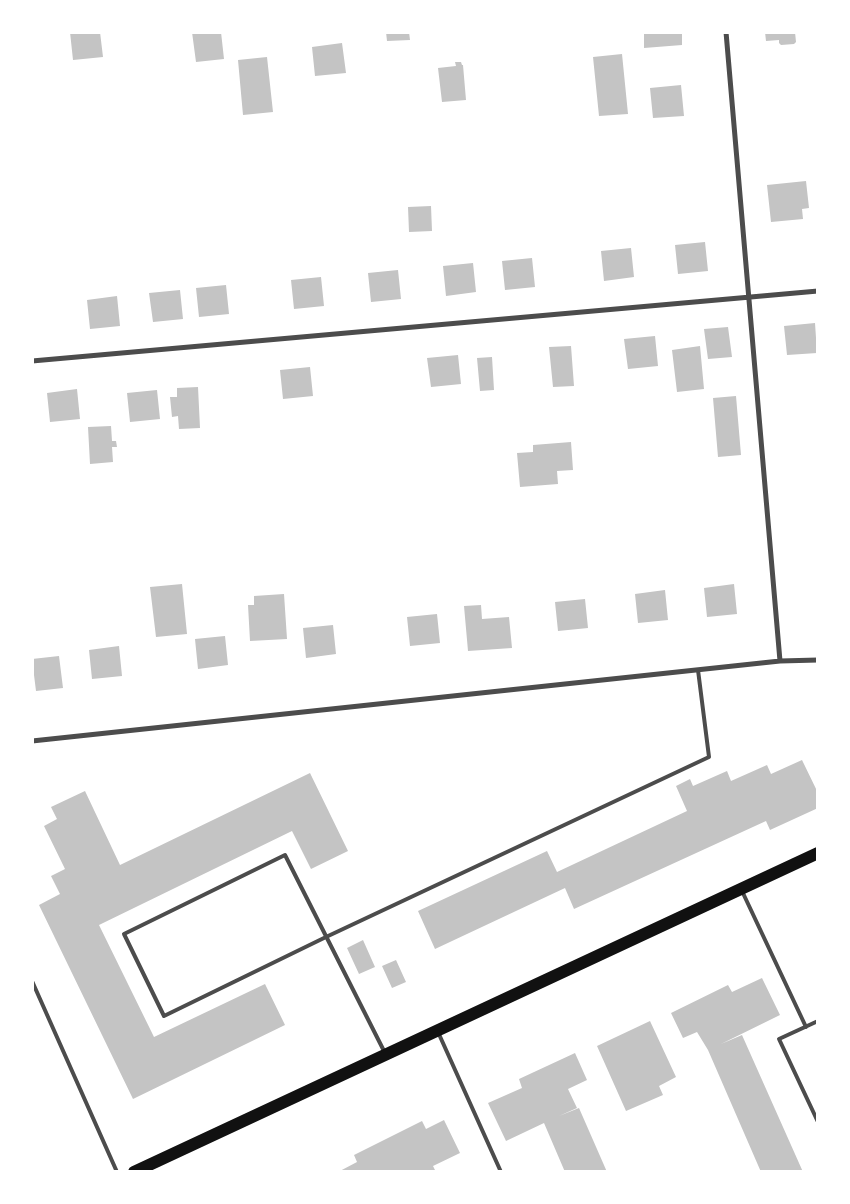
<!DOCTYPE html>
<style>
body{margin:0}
#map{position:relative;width:850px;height:1204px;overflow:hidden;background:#fff;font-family:"Nunito Sans",sans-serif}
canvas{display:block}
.frame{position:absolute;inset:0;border:34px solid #fff;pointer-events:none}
</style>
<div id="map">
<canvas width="850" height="1204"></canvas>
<div class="frame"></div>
</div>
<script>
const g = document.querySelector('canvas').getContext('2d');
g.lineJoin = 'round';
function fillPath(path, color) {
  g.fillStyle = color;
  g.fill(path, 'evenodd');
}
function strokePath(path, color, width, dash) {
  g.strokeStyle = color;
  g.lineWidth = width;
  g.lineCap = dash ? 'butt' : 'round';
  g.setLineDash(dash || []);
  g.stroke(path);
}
const building = new Path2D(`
 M70,32H100L103,57L73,60Z
 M192,32H221L224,59L196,62Z
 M386,32H409L410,40L387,41Z
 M644,32H682V45L644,48Z
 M765,32H795L796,42L794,44L781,45L779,43V40L766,41Z
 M342,43L346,73L315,76L312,47Z
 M622,54L628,114L599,116L593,57Z
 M267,57L273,112L243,115L238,60Z
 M455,62H461L462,65H463L466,100L442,102L438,68L456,66Z
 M681,85L684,116L653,118L650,88Z
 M806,181L809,208L802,209L803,219L771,222L767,185Z
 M431,206L432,231L409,232L408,207Z
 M705,242L708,271L678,274L675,245Z
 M631,248L634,277L604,281L601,251Z
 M532,258L535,287L505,290L502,261Z
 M473,263L476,292L446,296L443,266Z
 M398,270L401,299L371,302L368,273Z
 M321,277L324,306L294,309L291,280Z
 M226,285L229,314L199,317L196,288Z
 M180,290L183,319L153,322L149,293Z
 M117,296L120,326L90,329L87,300Z
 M815,323L817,353L787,355L784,326Z
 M728,327L732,357L708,359L704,329Z
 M655,336L658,366L628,369L624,339Z
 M571,346L574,386L553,387L549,347Z
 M700,346L704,389L677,392L672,350Z
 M458,355L461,384L431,387L427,358Z
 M492,357L494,390L480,391L477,358Z
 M310,367L313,396L283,399L280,370Z
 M198,387L200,428L179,429L178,416L172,417L170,397H177V388Z
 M77,389L80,419L50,422L47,393Z
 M157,390L160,419L130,422L127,393Z
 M736,396L741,455L718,457L713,398Z
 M111,426L112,441H116L117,447H112L113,462L90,464L88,427Z
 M571,442L573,470L557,471L558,484L520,487L517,453L533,452V445Z
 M182,584L187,634L156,637L150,587Z
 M734,584L737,614L707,617L704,588Z
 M665,590L668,620L638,623L635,594Z
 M284,594L287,639L250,641L248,605H254V596Z
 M585,599L588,628L558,631L555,602Z
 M481,605L482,619L509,617L512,648L468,651L464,606Z
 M437,614L440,643L410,646L407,617Z
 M333,625L336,654L306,658L303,628Z
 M225,636L228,665L198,669L195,639Z
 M119,646L122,676L92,679L89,650Z
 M59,656L63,688L36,691L32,659Z
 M802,760L818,793V808L770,830L766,821L574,909L565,888L435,949L418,911L547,851L557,872L687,811L676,786L690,779L693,786L727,771L731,781L767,765L771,774Z
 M310,773L348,851L311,869L292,831L99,925L154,1037L265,984L285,1025L133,1099L39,905L60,894L51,876L65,869L44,826L57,819L51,807L85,791L120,865Z
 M363,940L375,967L359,974L347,948Z
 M396,960L406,982L392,988L382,966Z
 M762,978L780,1015L721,1044L742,1035L803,1172H761L708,1050L697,1032L683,1038L671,1013L728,985L732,992Z
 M650,1021L676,1077L659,1086L663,1095L626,1111L597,1046Z
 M575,1053L587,1080L568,1089L577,1108L559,1116L579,1108L607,1172H565L544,1123L506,1141L488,1103L522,1088L519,1079Z
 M444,1120L460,1153L433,1166L436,1172H338L357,1162L354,1155L422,1121L426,1129Z`);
const service = new Path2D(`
 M742,891L806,1027
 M32,981L117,1172
 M818,1021L779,1039L818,1122
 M438,1032L501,1172
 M385,1053L285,855L124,934L164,1016L326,937L709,757L698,670`);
const minor = new Path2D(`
 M726,32L780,661
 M32,361L818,291
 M32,741L780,661L818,660`);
const primary = new Path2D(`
 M134,1172L818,853`);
fillPath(building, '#c4c4c4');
strokePath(service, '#4c4c4c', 4);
strokePath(minor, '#4c4c4c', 5);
strokePath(primary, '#111', 12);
</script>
